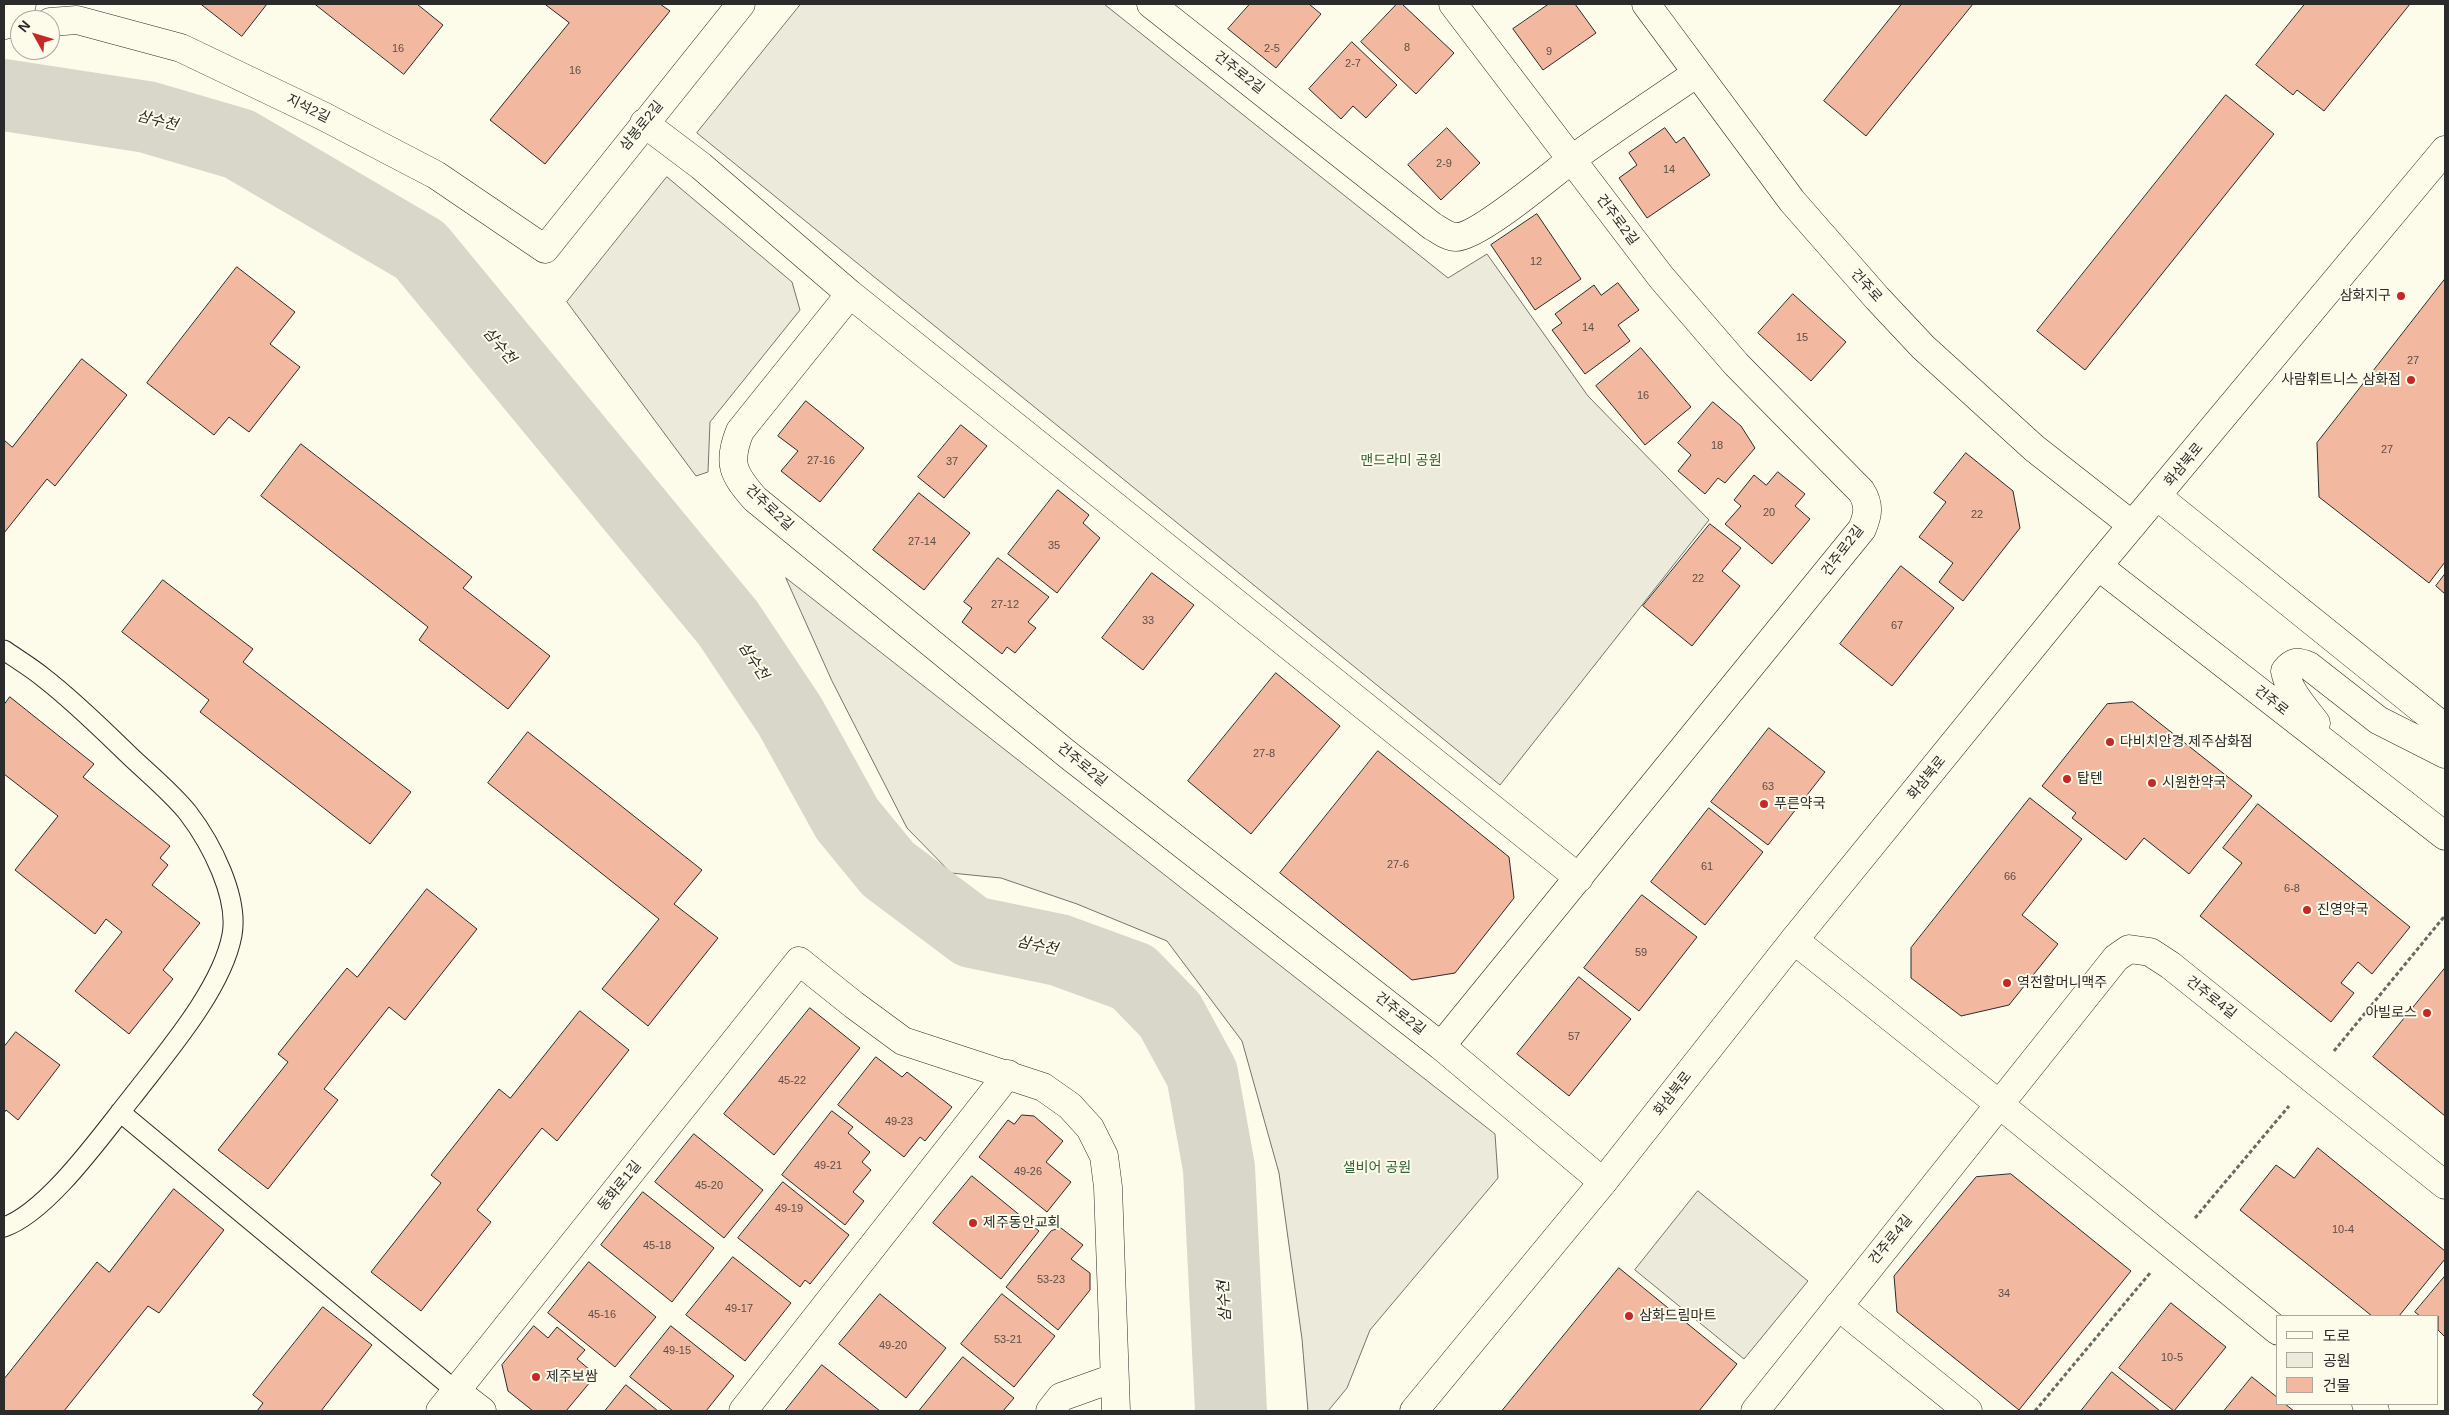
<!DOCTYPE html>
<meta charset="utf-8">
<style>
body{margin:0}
#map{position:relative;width:2449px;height:1415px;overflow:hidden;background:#fdfbea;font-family:Helvetica,"Noto Sans KR",sans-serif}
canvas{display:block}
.frame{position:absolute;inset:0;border:5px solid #2b2b2b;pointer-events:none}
.legend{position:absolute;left:2276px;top:1315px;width:162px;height:90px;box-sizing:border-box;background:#fdfbea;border:1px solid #a9a89e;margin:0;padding:6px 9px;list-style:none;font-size:15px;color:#2b2b2b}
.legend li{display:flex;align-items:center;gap:10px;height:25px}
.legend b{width:25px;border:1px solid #a9a89e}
.north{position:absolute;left:10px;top:10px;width:50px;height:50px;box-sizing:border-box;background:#fdfbea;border:1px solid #a9a89e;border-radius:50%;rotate:309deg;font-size:14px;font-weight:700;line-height:20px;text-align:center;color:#2b2b2b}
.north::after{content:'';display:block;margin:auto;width:18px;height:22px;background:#c62828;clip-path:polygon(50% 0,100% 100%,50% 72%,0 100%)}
</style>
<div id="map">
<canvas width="2449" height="1415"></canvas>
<div class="frame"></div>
<ul class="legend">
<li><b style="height:6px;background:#fdfbea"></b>도로</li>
<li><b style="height:14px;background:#ecebdb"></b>공원</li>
<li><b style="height:14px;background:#f2b8a0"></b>건물</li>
</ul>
<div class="north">N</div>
</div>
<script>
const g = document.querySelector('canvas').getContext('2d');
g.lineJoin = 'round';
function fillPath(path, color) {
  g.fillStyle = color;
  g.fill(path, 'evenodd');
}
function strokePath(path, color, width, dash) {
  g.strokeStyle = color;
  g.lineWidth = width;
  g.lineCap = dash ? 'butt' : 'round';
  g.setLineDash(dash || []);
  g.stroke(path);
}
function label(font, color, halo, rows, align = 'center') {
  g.font = font + ' Helvetica,"Noto Sans KR",sans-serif';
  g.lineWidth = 4;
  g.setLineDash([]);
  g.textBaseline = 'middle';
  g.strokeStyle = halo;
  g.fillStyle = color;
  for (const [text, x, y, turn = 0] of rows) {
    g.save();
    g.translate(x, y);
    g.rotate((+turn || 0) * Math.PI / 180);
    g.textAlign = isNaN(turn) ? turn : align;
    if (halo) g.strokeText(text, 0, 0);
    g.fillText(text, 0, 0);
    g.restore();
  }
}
const green = new Path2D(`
 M801,4H1104L1448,278L1487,254L1588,396L1709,520L1500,785L697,133Z
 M667,177L792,282L800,310L710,422L708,472L696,476L567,302Z
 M786,578L1495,1134L1498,1178L1370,1330L1347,1388L1328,1411H1308L1302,1339L1279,1173L1242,1041L1167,941L1077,904L1001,878L951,873L907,828L832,681Z`);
const parking = new Path2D(`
 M1698,1191L1808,1281L1744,1359L1635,1270Z`);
const river = new Path2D(`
 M4,95L147,117L239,144L420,250L728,623L790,716L847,819L888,869L972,932L1059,950L1133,977L1170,1015L1202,1074L1219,1168L1231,1411`);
const building = new Path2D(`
 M201,4H267L242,36Z
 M315,4H417L443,25L404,74Z
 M545,4H660L670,11L545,164L490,120L569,23Z
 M1250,4H1309L1321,14L1276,68L1228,29Z
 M1397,4H1402L1454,53L1416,94L1361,42Z
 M1549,4H1575L1596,33L1543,70L1513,29Z
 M1902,4H1973L1866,136L1824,101Z
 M2305,4H2410L2324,111L2297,90L2293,95L2256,65Z
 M1352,42L1397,85L1366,118L1353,106L1341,119L1309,89Z
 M2226,95L2274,134L2085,370L2037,331Z
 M1447,128L1480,163L1441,200L1408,165Z
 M1665,128L1676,143L1684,137L1710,175L1647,218L1619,178L1637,165L1629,153Z
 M1537,214L1581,279L1535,310L1491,245Z
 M237,267L295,312L270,344L300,367L249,432L229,417L214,435L147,383Z
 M2445,279V562L2429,583L2319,497L2317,443Z
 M1618,283L1639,310L1618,325L1630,341L1585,374L1552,330L1562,323L1555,314L1594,285L1601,295Z
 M1793,294L1846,342L1811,381L1758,333Z
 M1641,348L1691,407L1645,445L1596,386Z
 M82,359L127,395L55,486L47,479L4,533V440L12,447Z
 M806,401L864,448L820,502L781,471L798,451L778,436Z
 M1713,402L1741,426L1755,448L1725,483L1718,478L1705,494L1678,471L1691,455L1678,443Z
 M961,425L987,446L944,498L918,477Z
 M301,444L472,577L463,588L550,656L508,709L419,640L428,627L261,496Z
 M1966,453L2013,491L2020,528L1963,601L1939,582L1953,563L1919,537L1946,502L1934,493Z
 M1778,472L1805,494L1795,506L1810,519L1772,564L1725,524L1741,506L1734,500L1754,475L1766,485Z
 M1058,490L1089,515L1083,523L1100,538L1057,593L1008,554Z
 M919,493L970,533L924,590L873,550Z
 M1710,524L1741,548L1722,571L1740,586L1692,646L1643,606Z
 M998,558L1049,597L1028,622L1036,628L1015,653L1007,647L1002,654L962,622L972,608L964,602Z
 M1901,566L1954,608L1892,686L1840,644Z
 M1152,573L1194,605L1143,670L1102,638Z
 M2445,574V594L2436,586Z
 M163,580L253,649L243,662L411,792L370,844L200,712L209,700L122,632Z
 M1276,673L1340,726L1251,834L1188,781Z
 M10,697L94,764L83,777L170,846L160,858L168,865L152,885L200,923L163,970L173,979L129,1034L75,991L122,932L106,919L95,934L15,870L58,816L4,774V705Z
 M2133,702L2252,796L2189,874L2144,838L2126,860L2072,818L2076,813L2042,786L2107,704Z
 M1769,728L1825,772L1768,845L1711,802Z
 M528,732L702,870L674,904L718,938L648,1026L602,989L659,919L488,783Z
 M1378,751L1509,857L1514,898L1455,973L1412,980L1280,873Z
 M2030,798L2082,839L2022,915L2058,944L2009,1005L1961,1016L1911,978V948Z
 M2258,804L2410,927L2372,974L2358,962L2341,983L2354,993L2331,1022L2200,916L2242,863L2223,848Z
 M1709,808L1763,852L1705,925L1651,882Z
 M427,889L477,929L405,1020L389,1007L324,1089L338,1100L268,1189L218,1150L288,1062L278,1054L347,968L357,977Z
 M1642,895L1697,937L1639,1011L1584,968Z
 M2445,968V1116L2373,1057Z
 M1579,977L1631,1019L1569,1096L1517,1054Z
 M810,1008L860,1048L774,1155L724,1114Z
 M580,1011L629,1050L557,1141L542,1128L477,1210L491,1222L421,1311L371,1272L441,1183L431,1175L499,1089L510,1098Z
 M16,1032L60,1065L18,1120L6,1110L4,1113V1047Z
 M876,1057L902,1077L907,1072L952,1107L925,1141L920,1137L904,1157L838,1105Z
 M832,1111L853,1127L848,1133L870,1152L862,1162L871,1170L853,1192L864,1201L845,1225L782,1175Z
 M1022,1115L1034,1116L1063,1141L1046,1162L1071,1182L1047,1212L979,1157L1008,1120L1014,1124Z
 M694,1134L763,1190L724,1238L655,1182Z
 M2318,1148L2445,1251V1259L2399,1316H2372L2240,1210L2276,1165L2294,1178Z
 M2011,1174L2131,1271L2019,1410L1897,1312L1894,1276L1976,1177Z
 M972,1176L1039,1231L1001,1279L933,1223Z
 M783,1182L849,1235L810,1284L805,1280L800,1287L738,1238Z
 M174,1189L224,1230L159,1313L148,1306L64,1411H4V1379L97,1262L109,1272Z
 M643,1192L714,1248L672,1302L601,1245Z
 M1061,1228L1083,1245L1071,1259L1090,1273V1290L1058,1330L1006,1287L1051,1231Z
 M733,1257L791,1303L745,1361L686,1315Z
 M589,1262L656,1317L615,1367L548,1313Z
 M1619,1268L1737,1364L1699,1411H1502Z
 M2445,1276V1337L2438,1330V1316H2420L2415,1312Z
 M880,1294L946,1348L906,1398L839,1344Z
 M1002,1294L1055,1336L1014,1387L961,1344Z
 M2171,1303L2226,1347L2174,1411L2119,1368Z
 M323,1307L372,1345L321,1411H257L263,1403L253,1395Z
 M534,1326L548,1338L557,1327L585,1350L577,1359L596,1375L566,1411H533L508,1391L502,1365Z
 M671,1326L734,1376L706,1411H673L630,1377Z
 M963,1357L1014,1398L1003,1411H919Z
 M822,1365L880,1411H785Z
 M2112,1372L2160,1411H2081Z
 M2252,1377L2278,1398V1404H2285L2294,1411H2224Z
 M626,1385L658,1411H605Z`);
const path = new Path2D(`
 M2334,1051L2443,918L2445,920
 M2195,1218L2289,1106
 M2035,1411L2150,1273`);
const lane = new Path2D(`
 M4,650C17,659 32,668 44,678C75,702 103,730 131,757C150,775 172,793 188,813C211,843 239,897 232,935C222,989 166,1053 133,1096C103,1133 48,1212 4,1227
 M120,1112L456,1391`);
const street = new Path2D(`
 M1151,4L1432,226C1439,230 1448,237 1456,237C1478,237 1550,176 1571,160C1612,130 1655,102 1697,73
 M1646,4L1792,201L1877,298L1923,347L2034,448L2132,525
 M50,22L77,20L181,48L323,116L436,175L545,249L741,4
 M5,25L22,4
 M644,123L701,166L850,294L740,431C727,463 733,474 755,499L1067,754L1441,1046L1603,1182
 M850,294L1579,878
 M1794,940L1999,1104L2278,1331
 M1441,1046L1862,529C1868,515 1870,505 1861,491L1736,364L1661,277L1453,4
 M1838,1306L1968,1411
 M456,1391L482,1411
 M2366,1404L2375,1411
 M440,1411L799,961L854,1005L903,1041L1043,1087L1070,1106L1090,1128L1104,1156L1108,1187L1116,1411
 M743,1411L1008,1074
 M1050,1411L1061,1397L1114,1378
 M1755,1411L2116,958L2129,949L2150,952L2170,965L2445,1185`);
const secondary = new Path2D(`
 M2157,496L2445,728
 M2098,566L2445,836
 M2316,723C2304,707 2289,692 2285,671C2293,661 2298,661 2309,666L2378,720L2445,754
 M1414,1411L1603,1182L1794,940L2098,566L2445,150`);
const markers = [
 [2401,296,5,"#c62828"],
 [2411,380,5,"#c62828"],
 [2110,742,5,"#c62828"],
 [2067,779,5,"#c62828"],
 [2152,783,5,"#c62828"],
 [1764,804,5,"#c62828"],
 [2307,910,5,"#c62828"],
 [2007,983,5,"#c62828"],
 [2427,1013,5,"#c62828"],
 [973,1223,5,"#c62828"],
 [1629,1316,5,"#c62828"],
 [536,1377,5,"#c62828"]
];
const numberNames = [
 ["8",1407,48],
 ["16",398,49],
 ["2-5",1272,49],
 ["9",1549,52],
 ["2-7",1353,64],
 ["16",575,71],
 ["2-9",1444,164],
 ["14",1669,170],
 ["12",1536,262],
 ["14",1588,328],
 ["15",1802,338],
 ["27",2413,361],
 ["16",1643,396],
 ["18",1717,446],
 ["27",2387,450],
 ["27-16",821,461],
 ["37",952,462],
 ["20",1769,513],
 ["22",1977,515],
 ["27-14",922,542],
 ["35",1054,546],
 ["22",1698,579],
 ["27-12",1005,605],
 ["33",1148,621],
 ["67",1897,626],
 ["27-8",1264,754],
 ["63",1768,787],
 ["27-6",1398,865],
 ["61",1707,867],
 ["66",2010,877],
 ["6-8",2292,889],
 ["59",1641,953],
 ["57",1574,1037],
 ["45-22",792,1081],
 ["49-23",899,1122],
 ["49-21",828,1166],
 ["49-26",1028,1172],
 ["45-20",709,1186],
 ["49-19",789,1209],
 ["10-4",2343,1230],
 ["45-18",657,1246],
 ["53-23",1051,1280],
 ["34",2004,1294],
 ["49-17",739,1309],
 ["45-16",602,1315],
 ["53-21",1008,1340],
 ["49-20",893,1346],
 ["49-15",677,1351],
 ["10-5",2172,1358]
];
const streetNames = [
 ["건주로2길",1239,73,38],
 ["지석2길",308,109,26],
 ["삼봉로2길",642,126,-51],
 ["건주로2길",1617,220,53],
 ["건주로",1866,286,48],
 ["화삼북로",2184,465,-50],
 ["건주로2길",769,508,43],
 ["건주로2길",1843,551,-53],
 ["건주로",2271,701,38],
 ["건주로2길",1082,765,39],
 ["화삼북로",1927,778,-51],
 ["건주로4길",2211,998,38],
 ["건주로2길",1400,1014,38],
 ["화삼북로",1673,1094,-52],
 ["동화로1길",620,1186,-51],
 ["건주로4길",1891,1240,-51]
];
const poiNames = [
 ["삼화지구",2391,296,"right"],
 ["사람휘트니스 삼화점",2401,380,"right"],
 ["다비치안경 제주삼화점",2120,742],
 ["탑텐",2077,779],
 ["시원한약국",2162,783],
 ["푸른약국",1774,804],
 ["진영약국",2317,910],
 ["역전할머니맥주",2017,983],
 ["아빌로스",2417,1013,"right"],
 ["제주동안교회",983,1223],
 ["삼화드림마트",1639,1316],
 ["제주보쌈",546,1377]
];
const parkNames = [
 ["맨드라미 공원",1401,461],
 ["샐비어 공원",1377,1168]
];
const waterNames = [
 ["삼수천",157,121,14],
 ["삼수천",499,346,50],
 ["삼수천",753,661,57],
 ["삼수천",1037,946,12],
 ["삼수천",1225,1301,-93]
];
fillPath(green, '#ecebdb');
strokePath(green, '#74746e', 1);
fillPath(parking, '#eceadb');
strokePath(parking, '#74746e', 1);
strokePath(river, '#d8d7c9', 72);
fillPath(building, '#f2b8a0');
strokePath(building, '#2b2b2b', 1);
strokePath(lane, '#2b2b2b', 21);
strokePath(street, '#2b2b2b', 29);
strokePath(secondary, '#2b2b2b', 29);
strokePath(path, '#6a6964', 3, [4, 2.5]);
strokePath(lane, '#fdfbea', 19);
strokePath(street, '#fdfbea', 28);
strokePath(secondary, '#fdfbea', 28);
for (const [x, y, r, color] of markers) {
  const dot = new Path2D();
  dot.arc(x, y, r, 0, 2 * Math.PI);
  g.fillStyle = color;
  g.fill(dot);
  strokePath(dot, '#fdfbea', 2);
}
label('11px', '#5d4e48', null, numberNames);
label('14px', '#2b2b2b', '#fdfbea', streetNames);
label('14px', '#2b2b2b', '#fdfbea', poiNames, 'left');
label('14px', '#34623c', '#fdfbea', parkNames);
label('italic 15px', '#2b2b2b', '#fdfbea', waterNames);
</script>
